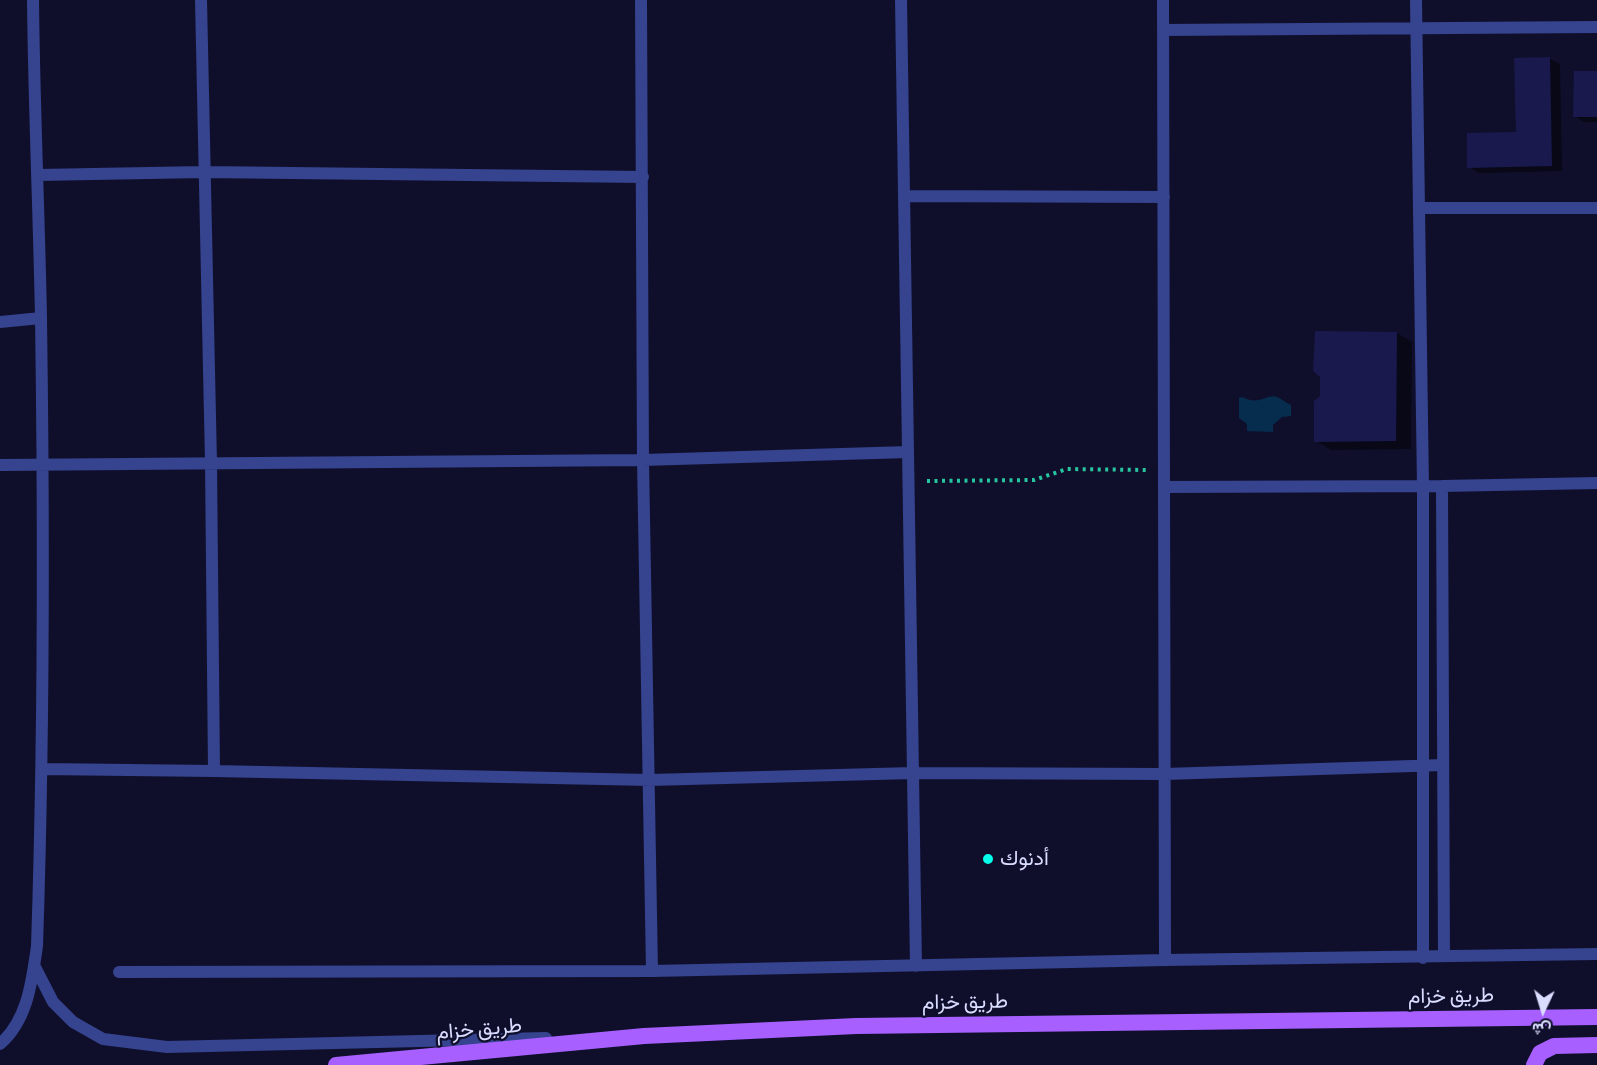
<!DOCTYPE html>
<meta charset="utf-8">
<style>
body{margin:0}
#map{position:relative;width:1597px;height:1065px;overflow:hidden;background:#0f0f2c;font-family:"Alegreya Sans",Vazirmatn,sans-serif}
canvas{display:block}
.north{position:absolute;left:1513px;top:981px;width:60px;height:60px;-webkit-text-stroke:4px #0f0f2c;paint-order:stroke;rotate:184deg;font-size:16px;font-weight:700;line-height:24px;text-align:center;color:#d9dcff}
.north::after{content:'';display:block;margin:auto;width:21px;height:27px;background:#d9dcff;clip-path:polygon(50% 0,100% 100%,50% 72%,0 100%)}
</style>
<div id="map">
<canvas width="1597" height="1065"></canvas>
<div class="north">ش</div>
</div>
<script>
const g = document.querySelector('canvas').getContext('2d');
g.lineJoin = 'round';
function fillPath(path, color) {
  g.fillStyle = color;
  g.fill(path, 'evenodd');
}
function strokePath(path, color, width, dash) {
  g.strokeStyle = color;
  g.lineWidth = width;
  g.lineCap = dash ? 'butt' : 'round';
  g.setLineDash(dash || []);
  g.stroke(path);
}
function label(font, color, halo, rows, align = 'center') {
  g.font = font + ' "Alegreya Sans",Vazirmatn,sans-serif';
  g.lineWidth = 4.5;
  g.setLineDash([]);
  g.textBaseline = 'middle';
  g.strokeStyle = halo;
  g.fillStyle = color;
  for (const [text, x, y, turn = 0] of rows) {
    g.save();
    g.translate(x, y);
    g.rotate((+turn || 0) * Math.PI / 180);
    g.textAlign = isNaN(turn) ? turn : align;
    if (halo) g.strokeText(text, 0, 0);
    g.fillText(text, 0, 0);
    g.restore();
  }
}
const water = new Path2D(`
 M1242,397C1261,406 1264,394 1277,397C1282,399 1286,403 1291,405V416L1282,417L1273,425V432L1247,431V424L1239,418V398Z`);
const shadow = new Path2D(`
 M1550,59L1560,64L1562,171L1479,173L1469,167L1518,133Z
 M1597,72V122H1584L1574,116Z
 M1397,333L1412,342L1411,449L1331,450L1316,441L1321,396V377Z`);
const building = new Path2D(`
 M1550,57L1552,166L1467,168V133L1516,132L1514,58Z
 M1574,71H1597V117H1573Z
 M1315,331L1397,332L1396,441L1314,442V401L1320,396V377L1313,371Z`);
const path = new Path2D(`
 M927,481L1034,480L1067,469L1146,470`);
const minor = new Path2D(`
 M201,0L211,462L214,771
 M641,0L643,460L652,971
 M901,0L916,966
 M1163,0L1165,960
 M1416,0L1423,486V958
 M1163,30L1597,27
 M38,175L204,172L643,177
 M904,196L1164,197
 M1420,208H1597
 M0,322L41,318
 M0,465L643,460L908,452
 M1442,486L1444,956
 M1164,487L1442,486L1597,483
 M43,769L214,771L650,780L913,773L1165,774L1443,765
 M34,965L53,1002L73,1022L103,1039L167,1047L546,1038
 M119,972L652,971L1165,960L1597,954
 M0,1044C28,1020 32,980 37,946C44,737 44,528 41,318C39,212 34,106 33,0`);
const primary = new Path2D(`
 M336,1065L644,1036L856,1026L1597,1017
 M1534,1065L1540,1053L1554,1046L1597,1045`);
const markers = [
 [988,859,6,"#05ffeb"]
];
const poiNames = [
 ["أدنوك",1000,859]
];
const streetNames = [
 ["طريق خزام",1451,996,-1],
 ["طريق خزام",965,1002,-1],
 ["طريق خزام",479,1029,-5]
];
fillPath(water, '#062d4d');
fillPath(shadow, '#0007');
fillPath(building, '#1a194e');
strokePath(path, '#27c6a0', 4, [3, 4.5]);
strokePath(minor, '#36438e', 12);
strokePath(primary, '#a760ff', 16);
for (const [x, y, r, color] of markers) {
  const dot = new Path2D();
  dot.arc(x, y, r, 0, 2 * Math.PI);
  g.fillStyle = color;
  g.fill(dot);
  strokePath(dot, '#0f0f2c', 2);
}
label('21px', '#d9dcff', '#0f0f2c', poiNames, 'left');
label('21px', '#d9dcff', '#0f0f2c', streetNames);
</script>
